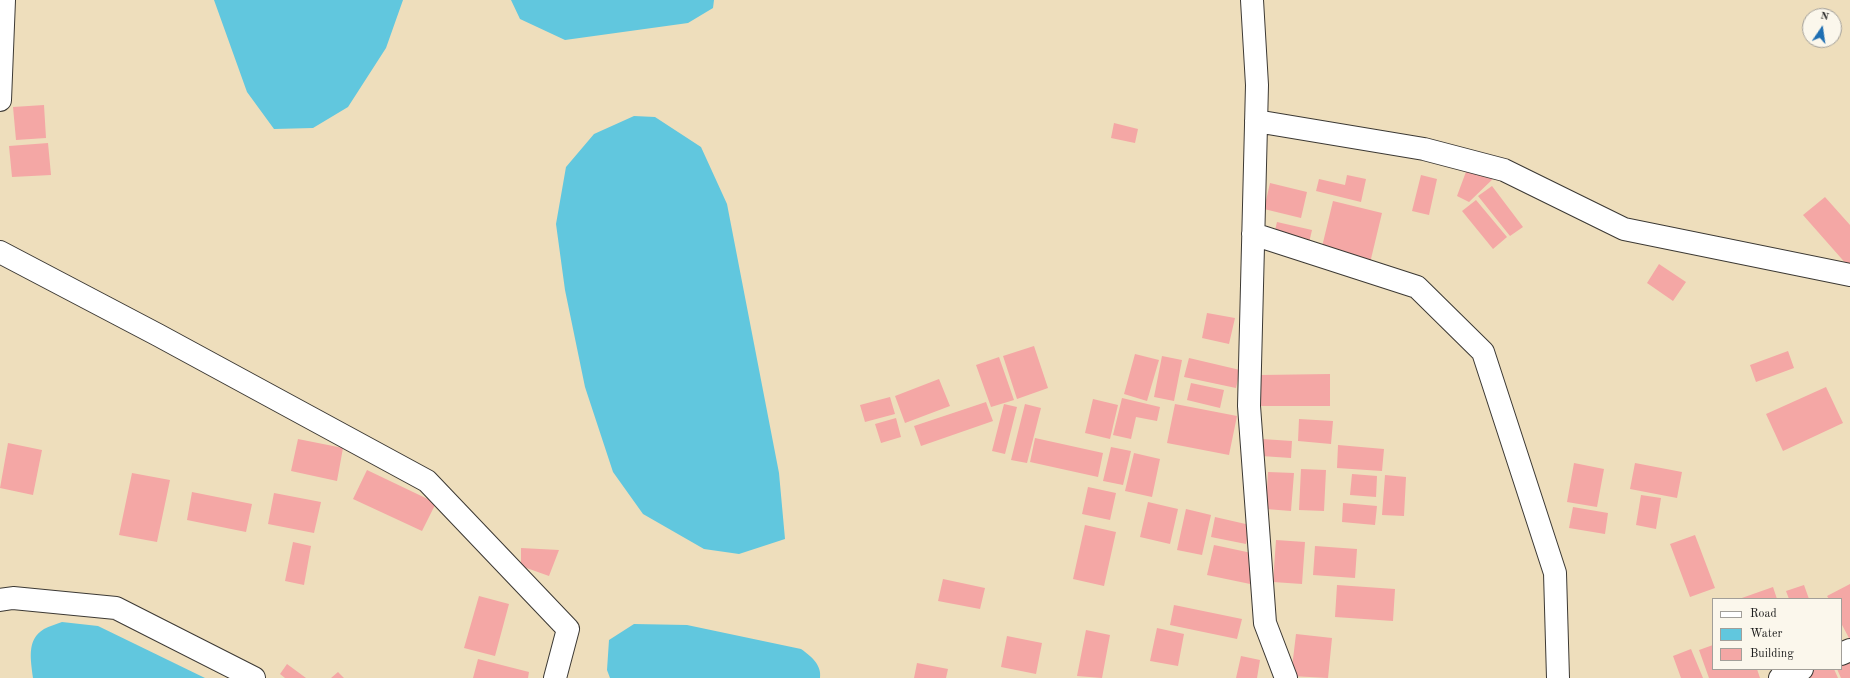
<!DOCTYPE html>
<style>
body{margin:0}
#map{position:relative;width:1850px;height:678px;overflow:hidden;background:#eedebc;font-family:"Old Standard TT",serif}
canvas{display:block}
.legend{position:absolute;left:1712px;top:598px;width:130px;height:72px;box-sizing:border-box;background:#fbf7ec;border:1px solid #a29f99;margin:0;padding:5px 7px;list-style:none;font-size:12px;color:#1c1c1c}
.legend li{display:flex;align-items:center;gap:8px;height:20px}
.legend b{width:20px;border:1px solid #a29f99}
.north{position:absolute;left:1802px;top:8px;width:40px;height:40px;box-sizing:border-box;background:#fbf7ec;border:1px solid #a29f99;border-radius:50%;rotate:13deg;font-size:11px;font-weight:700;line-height:16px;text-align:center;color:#1c1c1c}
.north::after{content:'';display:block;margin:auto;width:14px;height:18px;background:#1f6fb2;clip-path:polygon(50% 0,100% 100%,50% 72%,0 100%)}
</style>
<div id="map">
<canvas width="1850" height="678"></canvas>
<ul class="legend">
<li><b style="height:5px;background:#fff"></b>Road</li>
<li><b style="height:11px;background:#61c7de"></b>Water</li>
<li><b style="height:11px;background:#f4a7a5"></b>Building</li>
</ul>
<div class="north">N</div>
</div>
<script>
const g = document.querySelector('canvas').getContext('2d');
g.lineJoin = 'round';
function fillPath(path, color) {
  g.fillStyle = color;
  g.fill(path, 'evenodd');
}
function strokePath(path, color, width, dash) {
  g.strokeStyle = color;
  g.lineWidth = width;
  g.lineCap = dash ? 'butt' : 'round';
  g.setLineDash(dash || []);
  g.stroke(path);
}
const water = new Path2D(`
 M214,0H403L386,48L348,107L313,128L274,129L247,92Z
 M511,0H714L713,8L688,23L565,40L520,19Z
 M634,116L655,117L701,147L727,204L779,473L785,539L739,554L704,549L643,514L613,472L585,387L565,290L556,224L566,167L594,134Z
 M62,622L98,626L205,678H33C31,660 26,640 44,629C49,626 57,624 62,622Z
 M634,624L687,625L801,649C811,656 822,665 820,678H610L607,670L609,640Z`);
const building = new Path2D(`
 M44,105L46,138L16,140L13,107Z
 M1114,123L1138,129L1135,143L1111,138Z
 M48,143L51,175L12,177L9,146Z
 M1467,169L1496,176L1469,202L1457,196Z
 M1347,175L1366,179L1361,202L1316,191L1319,179L1345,185Z
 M1421,175L1437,179L1429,215L1412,211Z
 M1270,183L1307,192L1301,218L1264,209Z
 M1492,186L1523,227L1510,236L1478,196Z
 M1825,197L1850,225V264L1848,266L1803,215Z
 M1476,200L1507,237L1493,249L1462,211Z
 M1333,201L1382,213L1370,263L1321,251Z
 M1277,222L1312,230L1308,247L1273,239Z
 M1659,264L1686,282L1673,301L1647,283Z
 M1207,313L1235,318L1229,344L1202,338Z
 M1034,346L1048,388L1017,399L1003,356Z
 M1788,351L1794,368L1756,382L1750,365Z
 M1135,354L1159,360L1147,401L1124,394Z
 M1162,356L1182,360L1174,401L1154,397Z
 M999,357L1014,400L991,407L976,365Z
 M1189,358L1240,370L1236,388L1184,377Z
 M1330,374V406H1261V375Z
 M939,379L950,406L905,423L895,396Z
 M1191,383L1224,390L1220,408L1187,400Z
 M1826,387L1843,423L1783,451L1766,414Z
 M890,397L895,414L865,422L860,405Z
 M1122,398L1160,407L1157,421L1136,417L1131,439L1113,435Z
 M1093,399L1118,405L1110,439L1085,433Z
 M986,402L993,421L921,446L914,426Z
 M1004,404L1017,407L1005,454L992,451Z
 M1025,404L1041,408L1027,463L1011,460Z
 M1175,404L1237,416L1229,455L1167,443Z
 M896,418L901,437L881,443L875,424Z
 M1299,419L1333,421L1331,444L1298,441Z
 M1035,438L1103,453L1098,477L1030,462Z
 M298,439L343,448L337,481L291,471Z
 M1262,439L1292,441L1291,458L1261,456Z
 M8,443L42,450L33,495L0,488Z
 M1338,445L1384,449L1382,471L1337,468Z
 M1111,447L1131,451L1123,485L1103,481Z
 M1134,453L1160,459L1152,497L1125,491Z
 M1574,463L1604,469L1597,507L1567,502Z
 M1635,463L1682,472L1677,498L1630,489Z
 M1301,469L1326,470L1324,511L1299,510Z
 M367,470L436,503L422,531L353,499Z
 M1268,472L1294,473L1291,511L1266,509Z
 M132,473L170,480L157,542L119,535Z
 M1352,474L1377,476L1376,497L1350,495Z
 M1385,475L1406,477L1404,516L1382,515Z
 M1088,487L1116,493L1110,520L1082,514Z
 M192,492L252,504L246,532L187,520Z
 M274,493L321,502L314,533L268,524Z
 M1641,495L1661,498L1656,529L1636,525Z
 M1148,502L1178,509L1170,544L1140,537Z
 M1343,503L1377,506L1375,525L1342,522Z
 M1573,507L1608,513L1605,534L1569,528Z
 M1186,509L1211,515L1202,555L1177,550Z
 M1215,517L1250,525L1246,544L1211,537Z
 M1085,525L1116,532L1104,586L1073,579Z
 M1695,535L1715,588L1690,597L1670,544Z
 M1276,540L1305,542L1302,584L1273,582Z
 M293,542L311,546L304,585L285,581Z
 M1214,545L1261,555L1255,585L1207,575Z
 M1315,546L1357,549L1355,578L1313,575Z
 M521,548L559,550L549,576L521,566Z
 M943,579L985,588L980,609L938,601Z
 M1850,584V640L1841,623V599H1829L1827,596Z
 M1337,585L1395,589L1393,621L1335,617Z
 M1804,585L1809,599H1789L1786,591Z
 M1773,587L1777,599H1739Z
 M479,596L509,604L495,656L464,648Z
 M1174,605L1242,619L1237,639L1170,625Z
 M1157,628L1184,634L1178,666L1150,661Z
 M1086,630L1110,635L1102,678L1077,676Z
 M1296,634L1332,638L1328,678L1291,676Z
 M1007,636L1042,643L1036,674L1001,667Z
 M1713,645V669H1757L1760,678H1709L1699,650Z
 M1691,649L1703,678H1681L1673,656Z
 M1850,655V678H1841L1837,669H1841V659Z
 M1241,656L1260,660L1257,678H1236Z
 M478,659L529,672L528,678H473Z
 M917,663L948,669L946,678H914Z
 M287,664L306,678H285L280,674Z
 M1815,669H1834L1838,678H1810L1807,672Z
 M338,672L344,678H331Z`);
const street = new Path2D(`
 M1252,0L1257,85L1249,406L1265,623L1286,678
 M0,100L4,0
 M1256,121L1424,149L1504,170L1624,229L1850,275
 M1253,234L1417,287L1483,352L1555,573L1558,678
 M0,252L158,335L427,481L568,629L555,678
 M0,600L13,598L116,608L254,678
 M1841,654L1850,650
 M1780,678L1802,669`);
fillPath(water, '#61c7de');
fillPath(building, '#f4a7a5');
strokePath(street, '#3c3934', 24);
strokePath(street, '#fff', 22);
</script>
